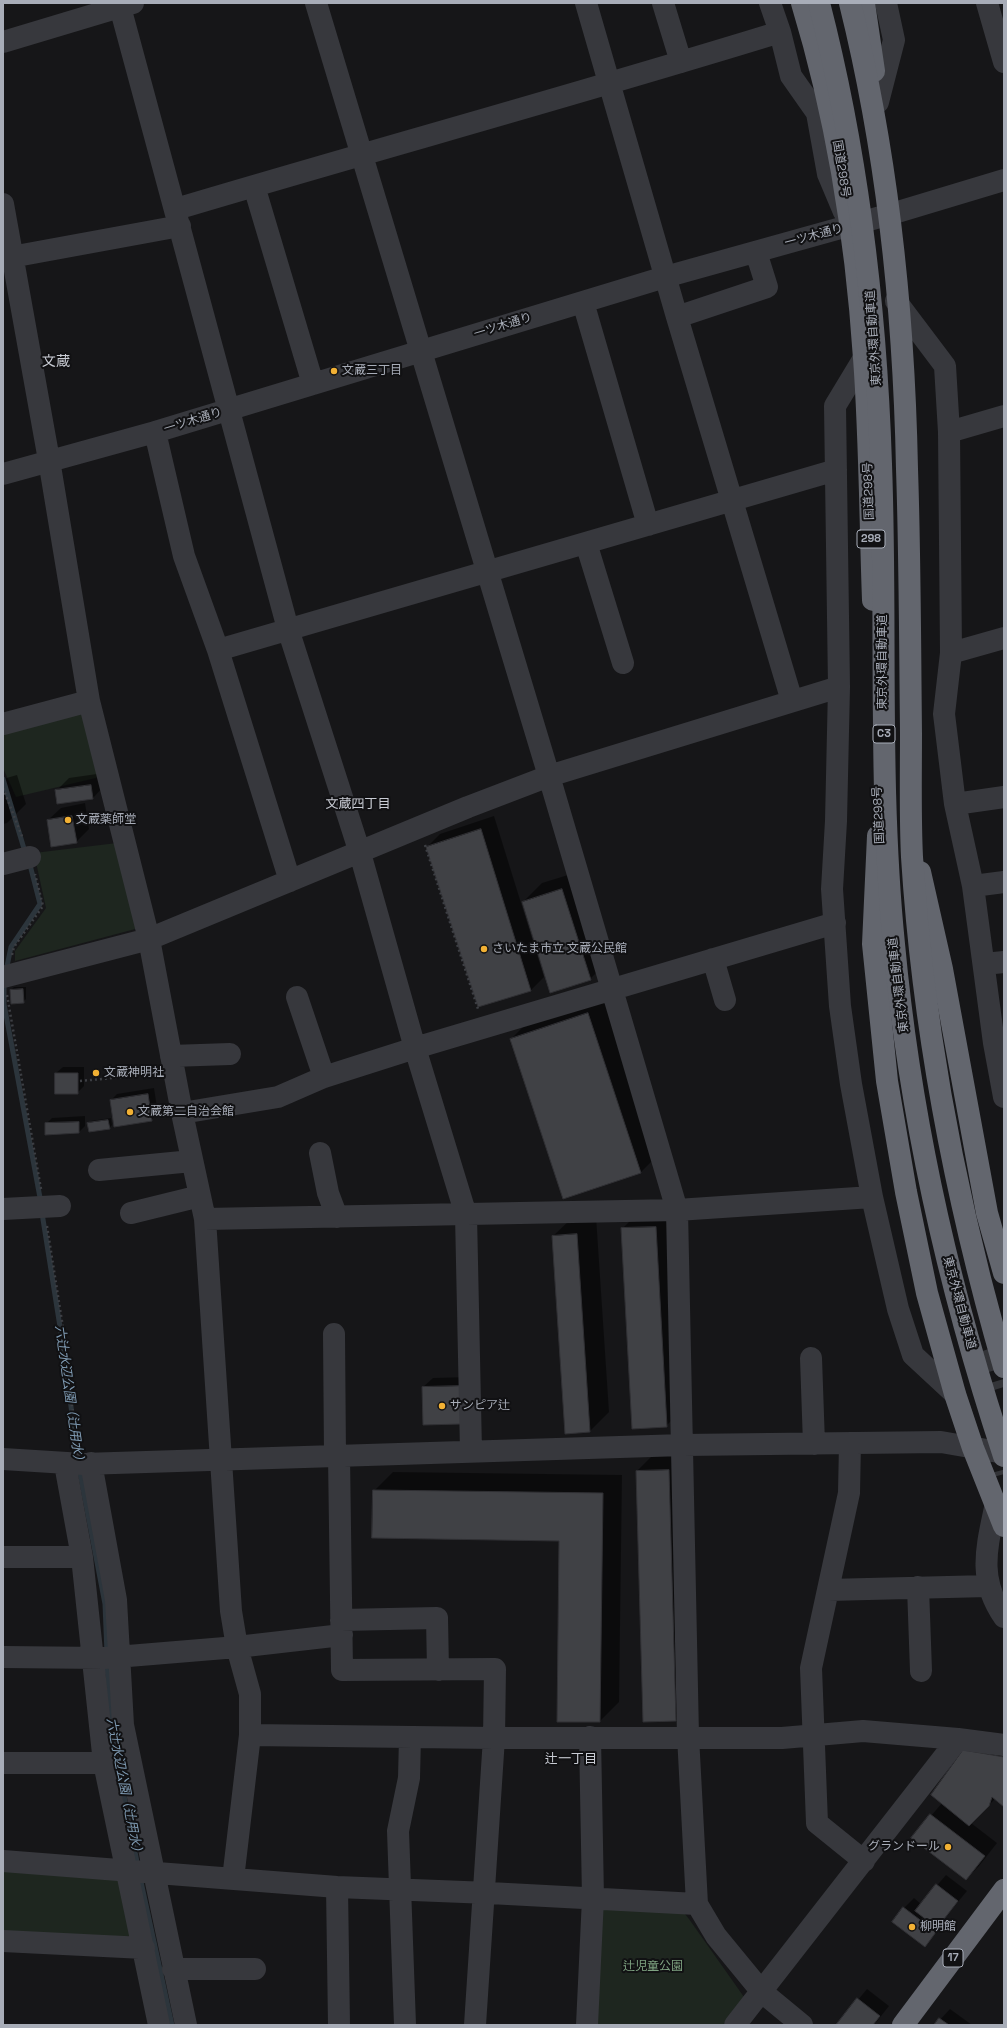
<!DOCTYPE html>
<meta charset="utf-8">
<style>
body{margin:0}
#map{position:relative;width:1007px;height:2028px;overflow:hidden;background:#161618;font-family:"Space Grotesk",sans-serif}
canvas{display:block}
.frame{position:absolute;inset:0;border:4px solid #a8adb8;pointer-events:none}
</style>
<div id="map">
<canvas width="1007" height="2028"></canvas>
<div class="frame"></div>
</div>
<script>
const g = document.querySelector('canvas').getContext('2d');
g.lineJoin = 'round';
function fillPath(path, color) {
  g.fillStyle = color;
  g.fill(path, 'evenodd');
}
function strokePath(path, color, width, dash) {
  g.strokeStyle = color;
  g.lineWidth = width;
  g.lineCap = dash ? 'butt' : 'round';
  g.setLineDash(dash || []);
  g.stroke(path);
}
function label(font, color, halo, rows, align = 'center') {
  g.font = font + ' "Space Grotesk","Noto Sans JP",sans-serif';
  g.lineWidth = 4;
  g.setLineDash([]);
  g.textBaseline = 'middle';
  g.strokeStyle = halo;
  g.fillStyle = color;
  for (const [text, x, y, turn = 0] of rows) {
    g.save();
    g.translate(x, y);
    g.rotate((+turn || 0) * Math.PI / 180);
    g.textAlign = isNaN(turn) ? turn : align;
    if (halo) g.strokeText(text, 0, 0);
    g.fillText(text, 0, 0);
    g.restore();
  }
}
const green = new Path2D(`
 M82,708L100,777L16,797L3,768V725Z
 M117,843L139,928L15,961V951L46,908L34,853Z
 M3,1868L121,1878L135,1940L3,1935Z
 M598,1909H681L689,1919L744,1997L723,2025H594Z`);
const shadow = new Path2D(`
 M104,773L105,785L93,798L56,791L69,778Z
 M17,775L26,804L7,823L3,824V779Z
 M85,803L89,829L76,842L48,820L61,808Z
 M494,816L544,977L531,990L478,1006L427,847L440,834Z
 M581,871L609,960L590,979L523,902L542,883Z
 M14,987H26V999L23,1002L11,990Z
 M606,994L659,1154L640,1173L511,1039L530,1020Z
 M63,1067H84V1086L77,1093L56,1073Z
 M154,1088L158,1114L151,1120L111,1100L117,1094Z
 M85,1116V1126L79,1132L46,1124L52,1118Z
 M111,1118L112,1125L109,1128L88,1124L91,1121Z
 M675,1208L685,1407L666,1426L622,1229L641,1210Z
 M596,1216L609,1412L590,1431L553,1236L572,1218Z
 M469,1377L424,1424L423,1387L433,1378Z
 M656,1452H687L695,1702L676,1720L637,1471Z
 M393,1472L622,1475L619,1702L600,1721L560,1540L374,1491Z
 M1004,1750V1805L995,1799L971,1823L997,1843L979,1866L966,1879L913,1837L942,1803L964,1751Z
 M946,1875L967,1891L942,1921L945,1922L925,1945L904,1908L914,1898L921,1904Z
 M867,1989L889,2006L874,2025H837Z
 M950,2009L972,2025H935Z`);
const stream = new Path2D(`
 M3,779L25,852
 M6,971L11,947L40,904L29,861
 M4,982V1004L41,1203
 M42,1213L61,1333L78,1458
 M79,1468L105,1604L107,1654
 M107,1664L110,1717
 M111,1729L138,1867
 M140,1877L172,2025`);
const building = new Path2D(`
 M91,785L93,799L57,804L55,790Z
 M72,816L77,843L51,847L47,820Z
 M481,829L531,991L478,1007L426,847Z
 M562,889L591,980L550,993L522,902Z
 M23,989L24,1003L11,1004L10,990Z
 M588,1013L641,1173L563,1199L510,1039Z
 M55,1073H78V1094H55Z
 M148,1094L152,1121L114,1127L110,1100Z
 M108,1120L110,1129L89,1132L87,1123Z
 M79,1122V1133L45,1135V1123Z
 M656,1227L667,1427L632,1429L621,1228Z
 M577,1234L590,1432L565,1434L552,1236Z
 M460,1386L461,1424L423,1425L422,1387Z
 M669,1470L676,1721L643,1722L636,1471Z
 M373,1490L603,1493L600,1722H557L559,1541L372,1538Z
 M963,1750L1004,1757V1807L992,1797L989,1806L969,1826L931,1795Z
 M930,1814L985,1856L966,1880L911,1838Z
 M936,1884L958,1901L937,1928L915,1911Z
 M903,1907L936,1932L925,1947L892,1922Z
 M857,1998L880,2016L873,2025H836Z
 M939,2018L949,2025H934Z`);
const highwayTunnel = new Path2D(`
 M992,1348L1004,1387
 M994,1438L1004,1474`);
const path = new Path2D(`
 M3,788L23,839
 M425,845L478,1009
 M12,955L14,947L43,906L35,874
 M7,995L41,1189
 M80,1081L156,1074
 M47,1226L64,1334L71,1401L79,1444`);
const minor = new Path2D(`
 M119,3L288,629L360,853L415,1048L466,1215L471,1451
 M316,3L549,776L677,1210L688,1736L697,1904L716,1936L762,1992L802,2025
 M586,3L677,317L792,701
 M663,3L681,62
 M770,3L780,32L791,76L817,113L828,174L844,212
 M987,3L1004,62
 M3,42L133,3
 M878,102L894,40L886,3
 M254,186L313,384
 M3,204L49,460L89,701L149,939L182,1113L205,1219L231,1611L237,1647L250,1694V1735L233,1879
 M176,209C377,149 579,94 780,32
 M11,257L180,226
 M896,301L945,366L949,432L951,653L944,714L955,804L973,886L994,1043L1004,1097
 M583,302L648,525
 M677,317L767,287L756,252
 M864,358L835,406L839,687L836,821L832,889L840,1006L851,1084L872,1197L898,1309L913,1355L955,1394
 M155,432L184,556L218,650
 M949,432L1004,416
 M3,474L155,432L665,277L891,214L1004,180
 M586,543L623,663
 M951,653L1004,638
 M3,724L89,701
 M955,804L1004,797
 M3,864L30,857
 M290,881L218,650L836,470
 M973,886L1004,882
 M713,959L725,1000
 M984,964L1004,962
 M3,977L149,939L468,807L549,776L839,687
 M297,997L324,1077
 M171,1056L230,1054
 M182,1113L278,1097L324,1077L415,1048L835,923
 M320,1153L328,1193L337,1217
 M99,1170L192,1161
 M3,1209L60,1206
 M131,1213L200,1196
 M205,1219L677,1210L872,1197
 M334,1334L335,1456
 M811,1358L814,1444
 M850,1443L849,1493L811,1668L817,1823L864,1861
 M339,1456L342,1670L495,1669L494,1738L475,2025
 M3,1459L83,1464L683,1445L941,1442L1004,1453
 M91,1463L116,1600L123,1725L186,2025
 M65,1464L82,1557L104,1763L159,2025
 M996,1503C987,1547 977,1578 1004,1617
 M3,1557H82
 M918,1587L921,1671
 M828,1590L988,1586
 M341,1620L437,1618L438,1670
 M3,1657L104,1658L237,1647L342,1635
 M250,1735L494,1738H782L863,1731L958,1739L1004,1745
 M3,1763H104
 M3,1861L337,1887L489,1893L697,1904
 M337,1887L339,2025
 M3,1941L144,1948
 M173,1969H255
 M405,2025L398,1831L409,1778L410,1737
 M587,2025L593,1898L590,1737
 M735,2025L958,1739`);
const highway = new Path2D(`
 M802,3C837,118 856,238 864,358C870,438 870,520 873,600
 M864,3L874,71
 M878,836L873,944L887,1081L906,1192L927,1293L955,1394L973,1448L1004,1526
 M920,872L942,969L987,1213L1004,1273
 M903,2025L1004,1890`);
const highwayBridge = new Path2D(`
 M819,3C858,154 876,308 881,464C887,624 878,784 894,944C910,1118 949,1290 1004,1456
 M850,3C887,152 904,316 907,469C910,557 910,645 911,733C911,774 910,816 912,857C923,1030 956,1201 1004,1367`);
const markers = [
 [334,371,4,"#f2b134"],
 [68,820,4,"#f2b134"],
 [484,949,4,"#f2b134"],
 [96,1073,4,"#f2b134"],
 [130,1112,4,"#f2b134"],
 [442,1406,4,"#f2b134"],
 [948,1847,4,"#f2b134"],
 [912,1927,4,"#f2b134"]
];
const shields = [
 [871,539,28],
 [884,734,22],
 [953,1958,20]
];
const shieldNames = [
 ["298",871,539],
 ["C3",884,734],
 ["17",953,1958]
];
const streetNames = [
 ["国道298号",841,169,81],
 ["一ツ木通り",814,236,-15],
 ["一ツ木通り",503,326,-17],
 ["東京外環自動車道",874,338,-94],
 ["一ツ木通り",193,421,-17],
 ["国道298号",869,491,-92],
 ["東京外環自動車道",883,662,-90],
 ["国道298号",879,815,-93],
 ["東京外環自動車道",899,985,-97],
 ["東京外環自動車道",959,1303,75]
];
const poiNames = [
 ["文蔵三丁目",342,371],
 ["文蔵薬師堂",76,820],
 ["さいたま市立 文蔵公民館",492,949],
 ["文蔵神明社",104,1073],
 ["文蔵第二自治会館",138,1112],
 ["サンピア辻",450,1406],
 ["グランドール",940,1847,"right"],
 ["柳明館",920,1927]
];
const parkNames = [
 ["辻児童公園",653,1967]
];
const neighbourhoodNames = [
 ["文蔵四丁目",358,804],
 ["辻一丁目",571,1759]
];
const waterNames = [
 ["六辻水辺公園（辻用水）",69,1396,82],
 ["六辻水辺公園（辻用水）",124,1788,79]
];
const quarterNames = [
 ["文蔵",56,362]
];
fillPath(green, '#1e261f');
fillPath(shadow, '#0007');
strokePath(stream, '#2c353c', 5);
fillPath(building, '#404145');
strokePath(building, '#303034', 1);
strokePath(highwayTunnel, '#333438', 22, [22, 11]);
strokePath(path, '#3d3f44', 2.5, [2, 3]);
strokePath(minor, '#37383d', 22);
strokePath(highway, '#63666e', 22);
strokePath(highwayBridge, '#63666e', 22);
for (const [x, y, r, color] of markers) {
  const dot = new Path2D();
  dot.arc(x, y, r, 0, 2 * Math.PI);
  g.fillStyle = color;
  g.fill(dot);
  strokePath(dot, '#111113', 1.5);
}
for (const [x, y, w] of shields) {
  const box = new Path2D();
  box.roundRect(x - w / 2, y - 9, w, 18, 3);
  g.fillStyle = '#111113';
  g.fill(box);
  strokePath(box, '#a8adb8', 1);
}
label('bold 11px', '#a8adb8', null, shieldNames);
label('12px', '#a8adb8', '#111113', streetNames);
label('12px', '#a8adb8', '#111113', poiNames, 'left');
label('12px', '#7fa381', '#111113', parkNames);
label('13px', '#c9ccd4', '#111113', neighbourhoodNames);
label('italic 13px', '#7f9bb3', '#111113', waterNames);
label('14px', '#c9ccd4', '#111113', quarterNames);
</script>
